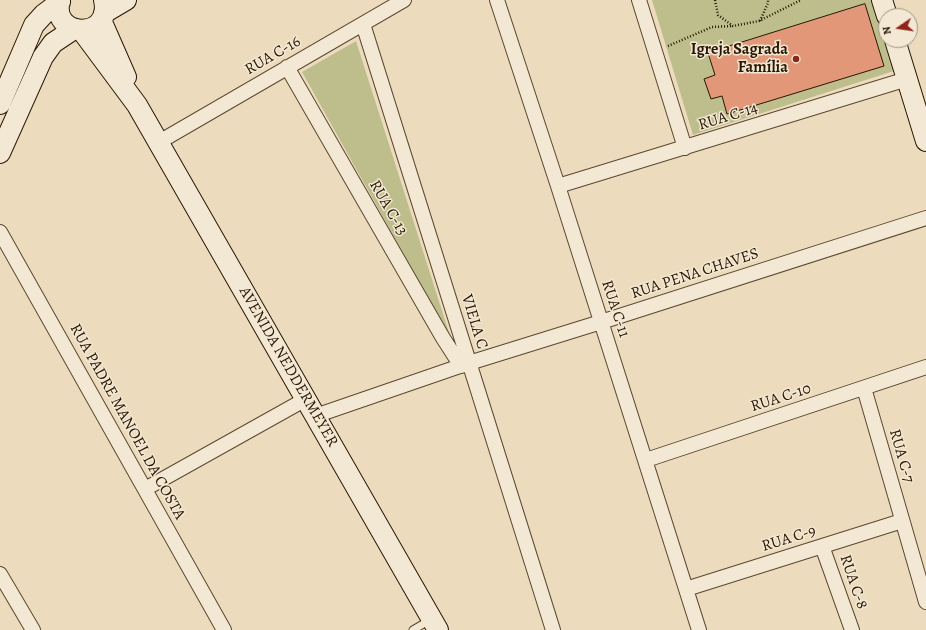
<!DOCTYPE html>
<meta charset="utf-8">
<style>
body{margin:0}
#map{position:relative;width:926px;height:630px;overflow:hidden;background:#ecdbbd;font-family:Alegreya,serif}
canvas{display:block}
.north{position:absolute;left:878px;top:8px;width:40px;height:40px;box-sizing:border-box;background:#f3e8d4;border:1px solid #a29480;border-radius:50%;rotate:257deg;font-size:11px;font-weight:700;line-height:16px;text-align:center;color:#291702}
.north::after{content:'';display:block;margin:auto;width:14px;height:18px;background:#8f2418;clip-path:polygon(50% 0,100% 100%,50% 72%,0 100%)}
</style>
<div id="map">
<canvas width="926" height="630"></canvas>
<div class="north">N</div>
</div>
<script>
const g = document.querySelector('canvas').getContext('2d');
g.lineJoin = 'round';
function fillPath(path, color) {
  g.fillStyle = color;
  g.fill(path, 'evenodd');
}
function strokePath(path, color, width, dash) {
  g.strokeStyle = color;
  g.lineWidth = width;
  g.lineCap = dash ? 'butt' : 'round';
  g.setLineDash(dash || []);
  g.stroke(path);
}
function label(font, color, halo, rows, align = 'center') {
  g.font = font + ' Alegreya,serif';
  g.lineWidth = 3;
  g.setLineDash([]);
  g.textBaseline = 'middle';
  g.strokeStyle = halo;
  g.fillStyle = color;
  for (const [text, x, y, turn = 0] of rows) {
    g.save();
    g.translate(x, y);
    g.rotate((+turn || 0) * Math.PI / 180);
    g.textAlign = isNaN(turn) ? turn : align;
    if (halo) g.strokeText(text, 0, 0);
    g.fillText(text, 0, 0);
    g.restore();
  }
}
const green = new Path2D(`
 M652,0H875L886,35V40L897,70L693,135Z
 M356,41L451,339L302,72Z`);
const building = new Path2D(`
 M865,4L884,66L727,114L722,96L711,99L704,79L715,75L708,53Z`);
const path = new Path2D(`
 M715,0L718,15L733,26L759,21L801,0
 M760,21L768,3V0
 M668,46L712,27L733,26`);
const lane = new Path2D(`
 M413,630L430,620`);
const street = new Path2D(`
 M497,0L558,186L699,630
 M639,0L685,148
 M363,24L553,630
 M287,67L443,338L461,366
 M159,142L404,0
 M558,186L907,79
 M0,232L224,630
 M864,388L926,602
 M315,416L469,363L601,322L926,218
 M646,460L926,367
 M145,489L306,399
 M822,546L852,630
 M0,574L33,630
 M686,589L902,521`);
const secondary = new Path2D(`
 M60,0C49,38 113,41 104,0
 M882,0L887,16
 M104,13L126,0
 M101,20L126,77
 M82,31L137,105L438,630
 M895,40L926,141
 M0,104L34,25L44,14L60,2
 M0,153L43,57L53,43L74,29`);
const markers = [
 [796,59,4,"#8f2418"]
];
const poiNames = [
 ["Igreja Sagrada",788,50],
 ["Família",788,68]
];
const streetNames = [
 ["RUA C-16",273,56,-30],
 ["RUA C-14",728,117,-17],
 ["RUA C-13",388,208,60],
 ["RUA PENA CHAVES",695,274,-18],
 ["RUA C-11",615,309,72],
 ["VIELA C",474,322,73],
 ["AVENIDA NEDDERMEYER",288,367,60],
 ["RUA C-10",781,398,-18],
 ["RUA PADRE MANOEL DA COSTA",127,422,61],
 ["RUA C-7",901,456,74],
 ["RUA C-9",789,539,-17],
 ["RUA C-8",853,582,71]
];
fillPath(green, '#bebe8d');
fillPath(building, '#e29779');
strokePath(building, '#291702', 1);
strokePath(lane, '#5a4831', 9);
strokePath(street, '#5a4831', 16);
strokePath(secondary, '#291702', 22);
strokePath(path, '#291702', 2.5, [1, 2]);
strokePath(lane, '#f3e8d4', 7);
strokePath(street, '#f3e8d4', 14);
strokePath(secondary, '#f3e8d4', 20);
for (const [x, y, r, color] of markers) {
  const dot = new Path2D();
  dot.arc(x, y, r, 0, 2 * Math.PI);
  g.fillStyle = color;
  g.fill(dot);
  strokePath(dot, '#f3e8d4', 1.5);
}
label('bold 16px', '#291702', '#f3e8d4', poiNames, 'right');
label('16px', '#291702', '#f3e8d4', streetNames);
</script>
